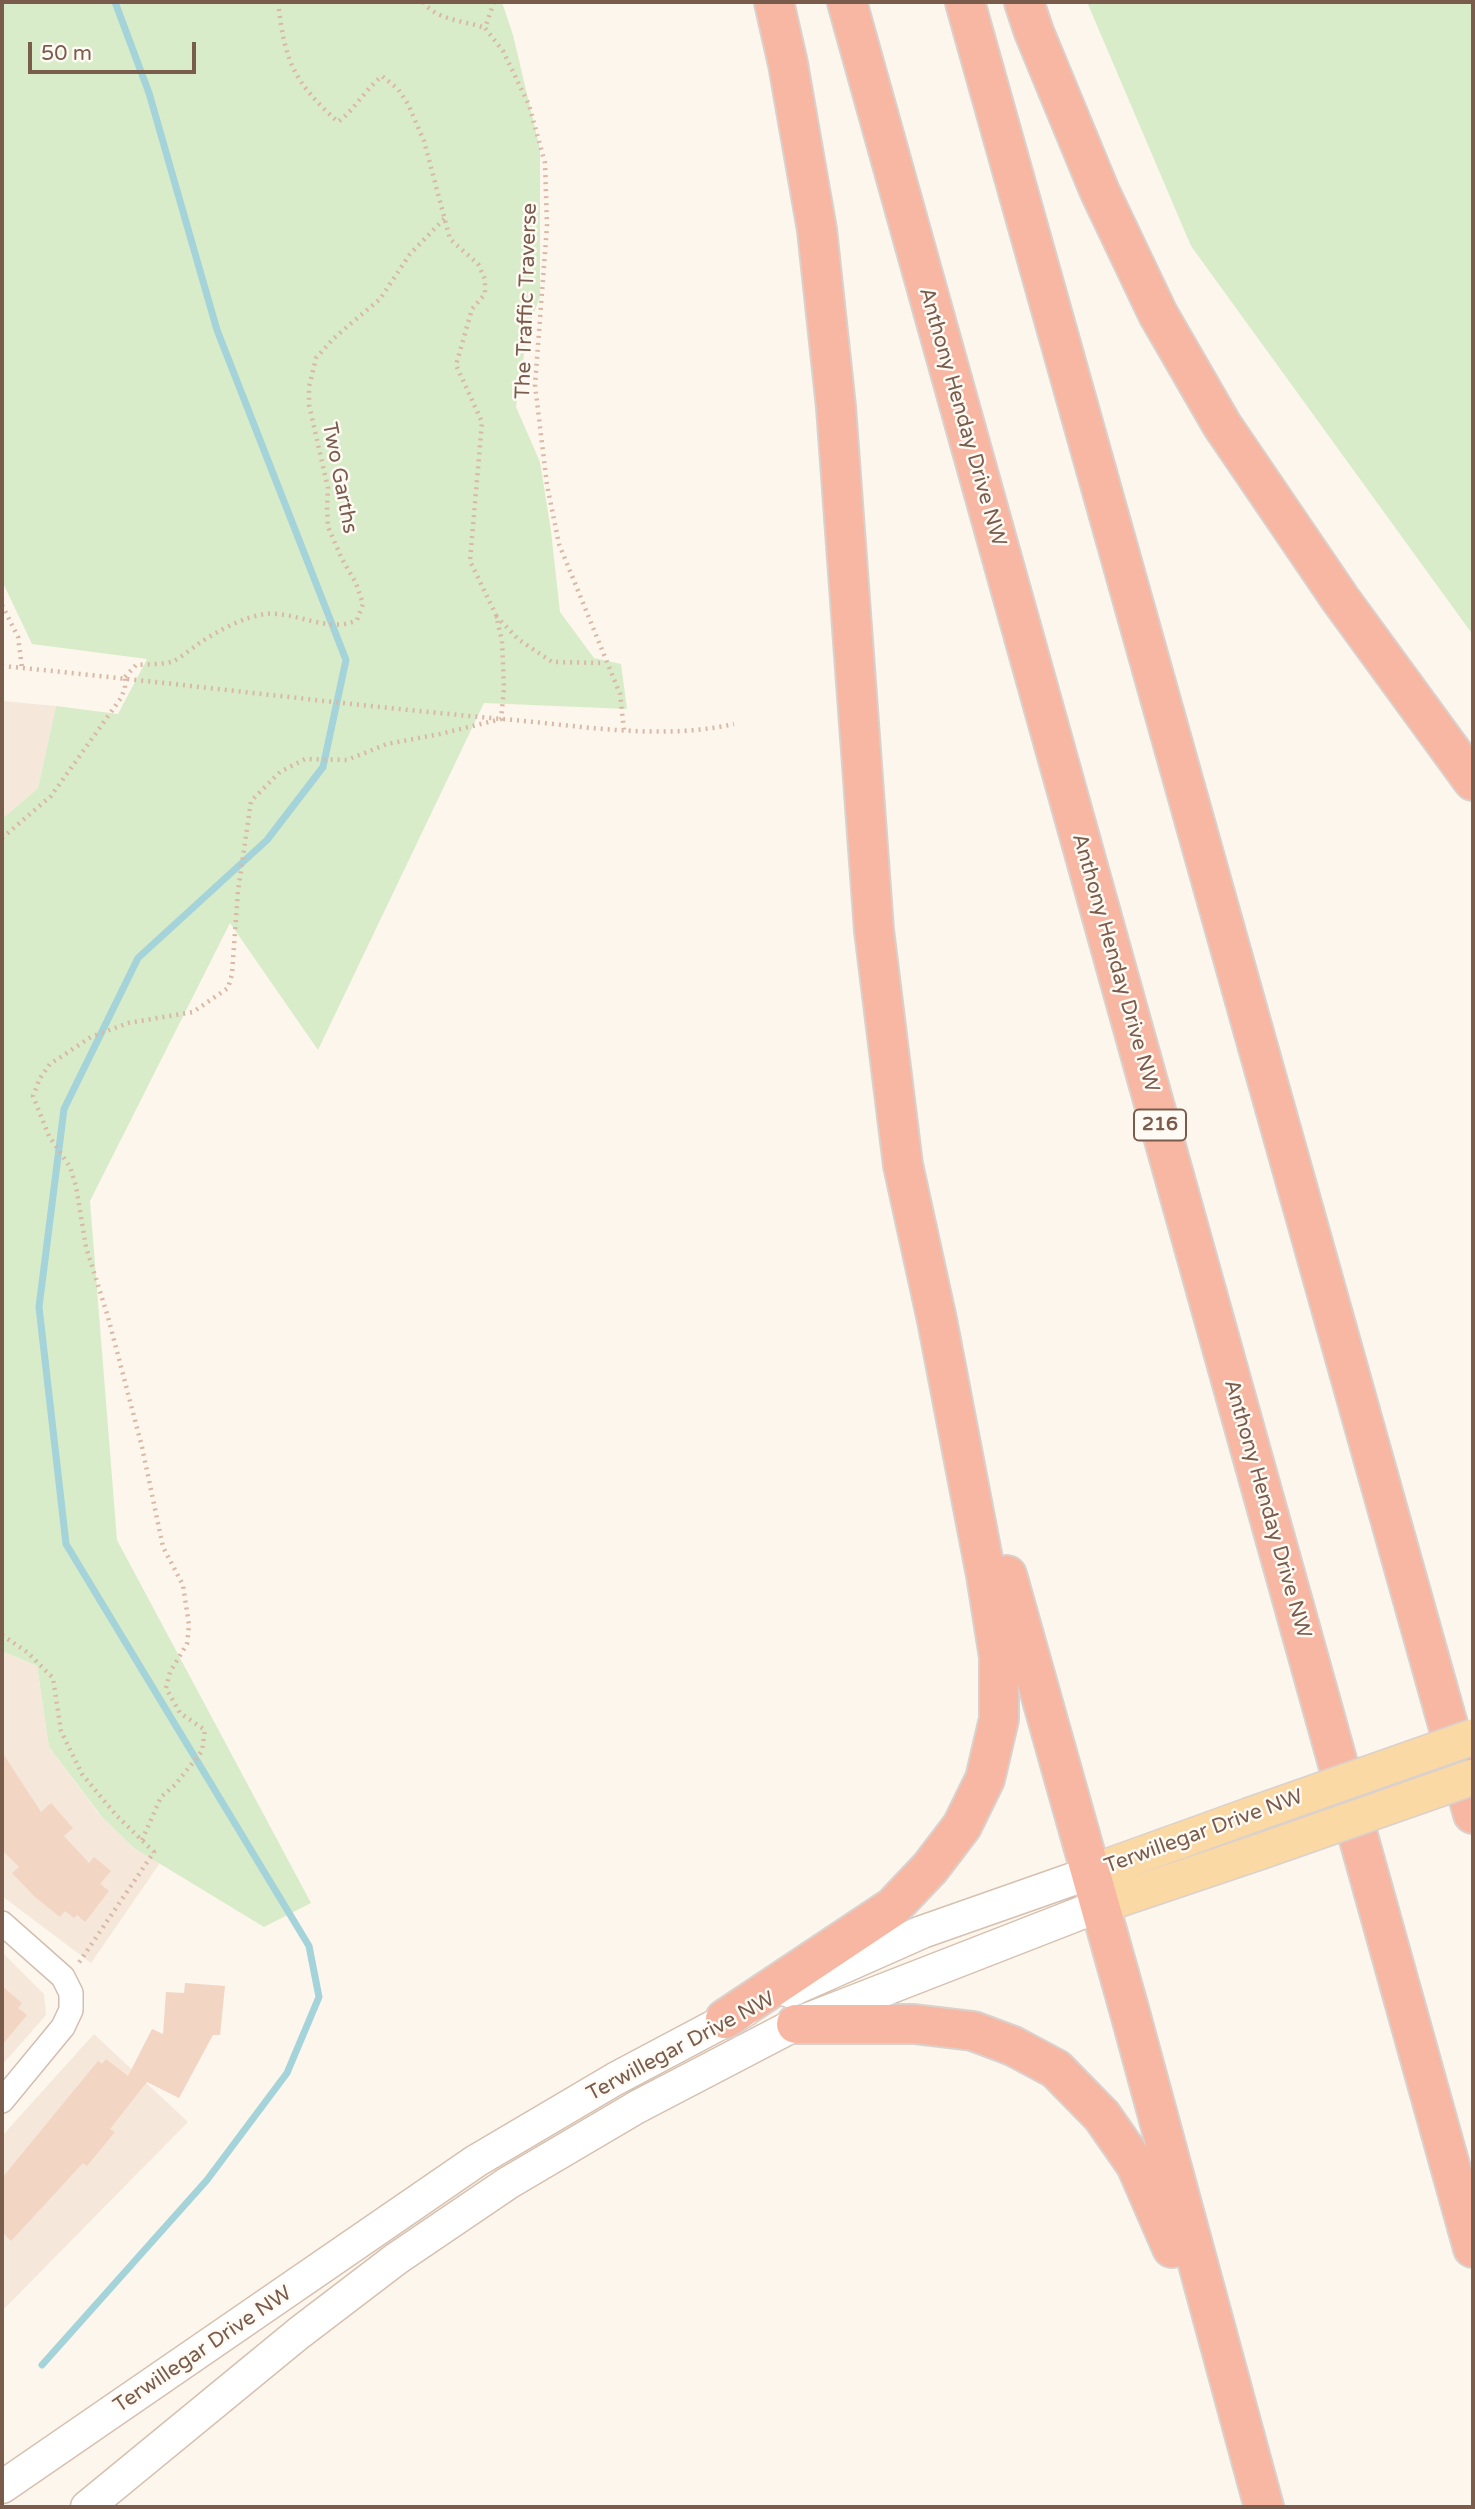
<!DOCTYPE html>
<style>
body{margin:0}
#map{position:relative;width:1475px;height:2509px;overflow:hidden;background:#fdf6ec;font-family:"Varela Round",sans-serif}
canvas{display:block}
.frame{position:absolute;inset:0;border:4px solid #7a5c4d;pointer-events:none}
.scale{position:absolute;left:28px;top:42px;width:168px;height:32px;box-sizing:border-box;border:4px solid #7a5c4d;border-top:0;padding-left:9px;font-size:21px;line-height:24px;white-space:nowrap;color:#7a5c4d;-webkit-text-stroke:5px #fffaf3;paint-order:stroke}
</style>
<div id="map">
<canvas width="1475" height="2509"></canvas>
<div class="frame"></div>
<div class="scale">50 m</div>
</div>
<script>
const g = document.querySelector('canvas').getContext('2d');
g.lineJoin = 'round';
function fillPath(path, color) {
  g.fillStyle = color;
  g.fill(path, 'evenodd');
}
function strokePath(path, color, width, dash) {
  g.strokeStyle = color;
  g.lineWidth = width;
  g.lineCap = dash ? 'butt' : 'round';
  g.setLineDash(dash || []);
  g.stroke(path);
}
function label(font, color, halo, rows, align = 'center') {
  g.font = font + ' "Varela Round",sans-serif';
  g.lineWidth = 5;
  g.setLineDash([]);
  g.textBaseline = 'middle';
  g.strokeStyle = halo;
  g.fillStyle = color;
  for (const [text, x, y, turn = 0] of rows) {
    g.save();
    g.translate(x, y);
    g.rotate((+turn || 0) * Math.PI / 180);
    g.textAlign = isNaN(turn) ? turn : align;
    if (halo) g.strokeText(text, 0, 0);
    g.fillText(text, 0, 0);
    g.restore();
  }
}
const residential = new Path2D(`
 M2,701L56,706L38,788L2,819Z
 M2,1651L37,1666L49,1747L99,1814L134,1848L160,1863L91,1963L2,1896Z
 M2,1952L44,1994L46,2015L2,2065Z
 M94,2034L188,2122L2,2311V2136Z`);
const green = new Path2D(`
 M2,2H502L513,35L540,149V297L528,329L516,407L540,462L551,531L560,612L594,658L621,664L627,709L484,703L318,1050L230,923L90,1201L117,1540L311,1903L264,1927L134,1848L102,1817L49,1747L37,1666L2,1651V819L38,788L56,706L118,714L147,659L32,644L2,581Z
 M1087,2H1473V635L1191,246Z`);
const stream = new Path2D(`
 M42,2365L207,2180L287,2073L319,1997L309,1946L66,1544L39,1307L64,1109L138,958L267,840L323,767L346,660L217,330L149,93L115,2`);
const building = new Path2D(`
 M2,1752L41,1812L51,1803L73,1828L64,1836L89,1863L94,1857L111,1871L100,1884L109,1891L85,1922L77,1915L74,1918L65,1911L60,1917L34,1896L12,1873L19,1867L2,1850Z
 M185,1983L225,1986L220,2035H213L179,2098L147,2082L110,2129L115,2132L87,2166L83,2163L11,2241L2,2232V2178L98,2061L102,2064L106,2059L128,2076L152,2029L163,2034L166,1992L184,1993Z
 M2,1986L22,2003L18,2008L27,2015L2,2045Z`);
const path = new Path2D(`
 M423,2C438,21 463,20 485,28
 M494,2L485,28L503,51L529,105L545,163L547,226L535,385L547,485L559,544L620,694L624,730
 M2,605L18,637L22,668
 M496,616L518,639L552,662L605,663
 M2,666C169,682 335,704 502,719C578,725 658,741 734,724
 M125,677L136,665C147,664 163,665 174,661C183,656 192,648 201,642C218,631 245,616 266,614C296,611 329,634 357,620L363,604L356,583L342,559L328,527L327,507L328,488L309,405V387L316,358L334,338L380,299L410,254L445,218
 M2,838L51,796L121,698L125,688V678
 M2,1635L27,1652L53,1678L61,1731L82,1774L116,1815L154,1852L78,1964
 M142,1840L161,1797L175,1785L202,1751L205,1730L180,1713L166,1688L170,1672L187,1644L189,1625L183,1585L163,1547L142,1447L108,1317L86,1247L76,1186L70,1167L49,1136L33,1096L40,1078L50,1064L91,1037L128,1023L193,1012L228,988L232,974L238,891L251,801L280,772L305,759L347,760L387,744L440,734L501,719L504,689L502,641L496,615L470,561L482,422L456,365L472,309L485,294V279L478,264L450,239L424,141L408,104L398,89L382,76C365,90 355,109 338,122C293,81 285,62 278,2`);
const street = new Path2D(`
 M2,1923L63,1977L71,1993V2010L63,2027L2,2101`);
const secondary = new Path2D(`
 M789,1991L922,1932L1090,1873
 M2,2487L476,2161L615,2079L745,2010
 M87,2507L299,2333L396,2259L508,2183L637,2107L796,2024L1099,1906`);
const primary = new Path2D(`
 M1090,1873L1248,1816
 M1099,1906L1259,1852`);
const highway = new Path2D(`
 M847,2L1473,2248
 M965,2L1473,1814
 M1024,2L1034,32L1100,192L1158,314L1222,425L1341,600L1473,781
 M1007,1575L1129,2009L1264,2507
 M725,2019L893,1907L930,1868L962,1826L985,1779L999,1719V1657L986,1575L937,1320L903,1165L874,930L836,407L817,230L788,64L774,2
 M796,2024H914L973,2031L1013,2046L1056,2069L1102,2116L1136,2165L1172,2248`);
const primaryBridge = new Path2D(`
 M1248,1816L1473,1737
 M1259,1852L1473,1777`);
const shields = [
 [1160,1125,52]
];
const shieldNames = [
 ["216",1160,1125]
];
const streetNames = [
 ["The Traffic Traverse",527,301,-88],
 ["Anthony Henday Drive NW",962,417,74],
 ["Two Garths",339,478,79],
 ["Anthony Henday Drive NW",1115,963,74],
 ["Anthony Henday Drive NW",1267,1509,74],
 ["Terwillegar Drive NW",1204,1832,-20],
 ["Terwillegar Drive NW",681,2047,-28],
 ["Terwillegar Drive NW",203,2350,-34]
];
fillPath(residential, '#f5e8da');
fillPath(green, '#d8ecc9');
strokePath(stream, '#a5d3da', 7);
fillPath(building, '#f3d5c3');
strokePath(street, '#d1beb0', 26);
strokePath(secondary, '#d6c0b0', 35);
strokePath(primary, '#dad1cd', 38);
strokePath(highway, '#dad1cd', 42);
strokePath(path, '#d9b8a5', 4.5, [2, 5]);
strokePath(street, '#fff', 23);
strokePath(secondary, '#fff', 32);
strokePath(primary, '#fbd9a5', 35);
strokePath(highway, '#f7b7a3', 38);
strokePath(primaryBridge, '#dad1cd', 38, []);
strokePath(primaryBridge, '#fbd9a5', 35);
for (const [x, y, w] of shields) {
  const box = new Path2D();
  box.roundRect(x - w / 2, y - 15.5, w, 31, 5);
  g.fillStyle = '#fffaf3';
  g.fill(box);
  strokePath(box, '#7a5c4d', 2);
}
label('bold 19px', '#7a5c4d', null, shieldNames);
label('21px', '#7a5c4d', '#fffaf3', streetNames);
</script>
